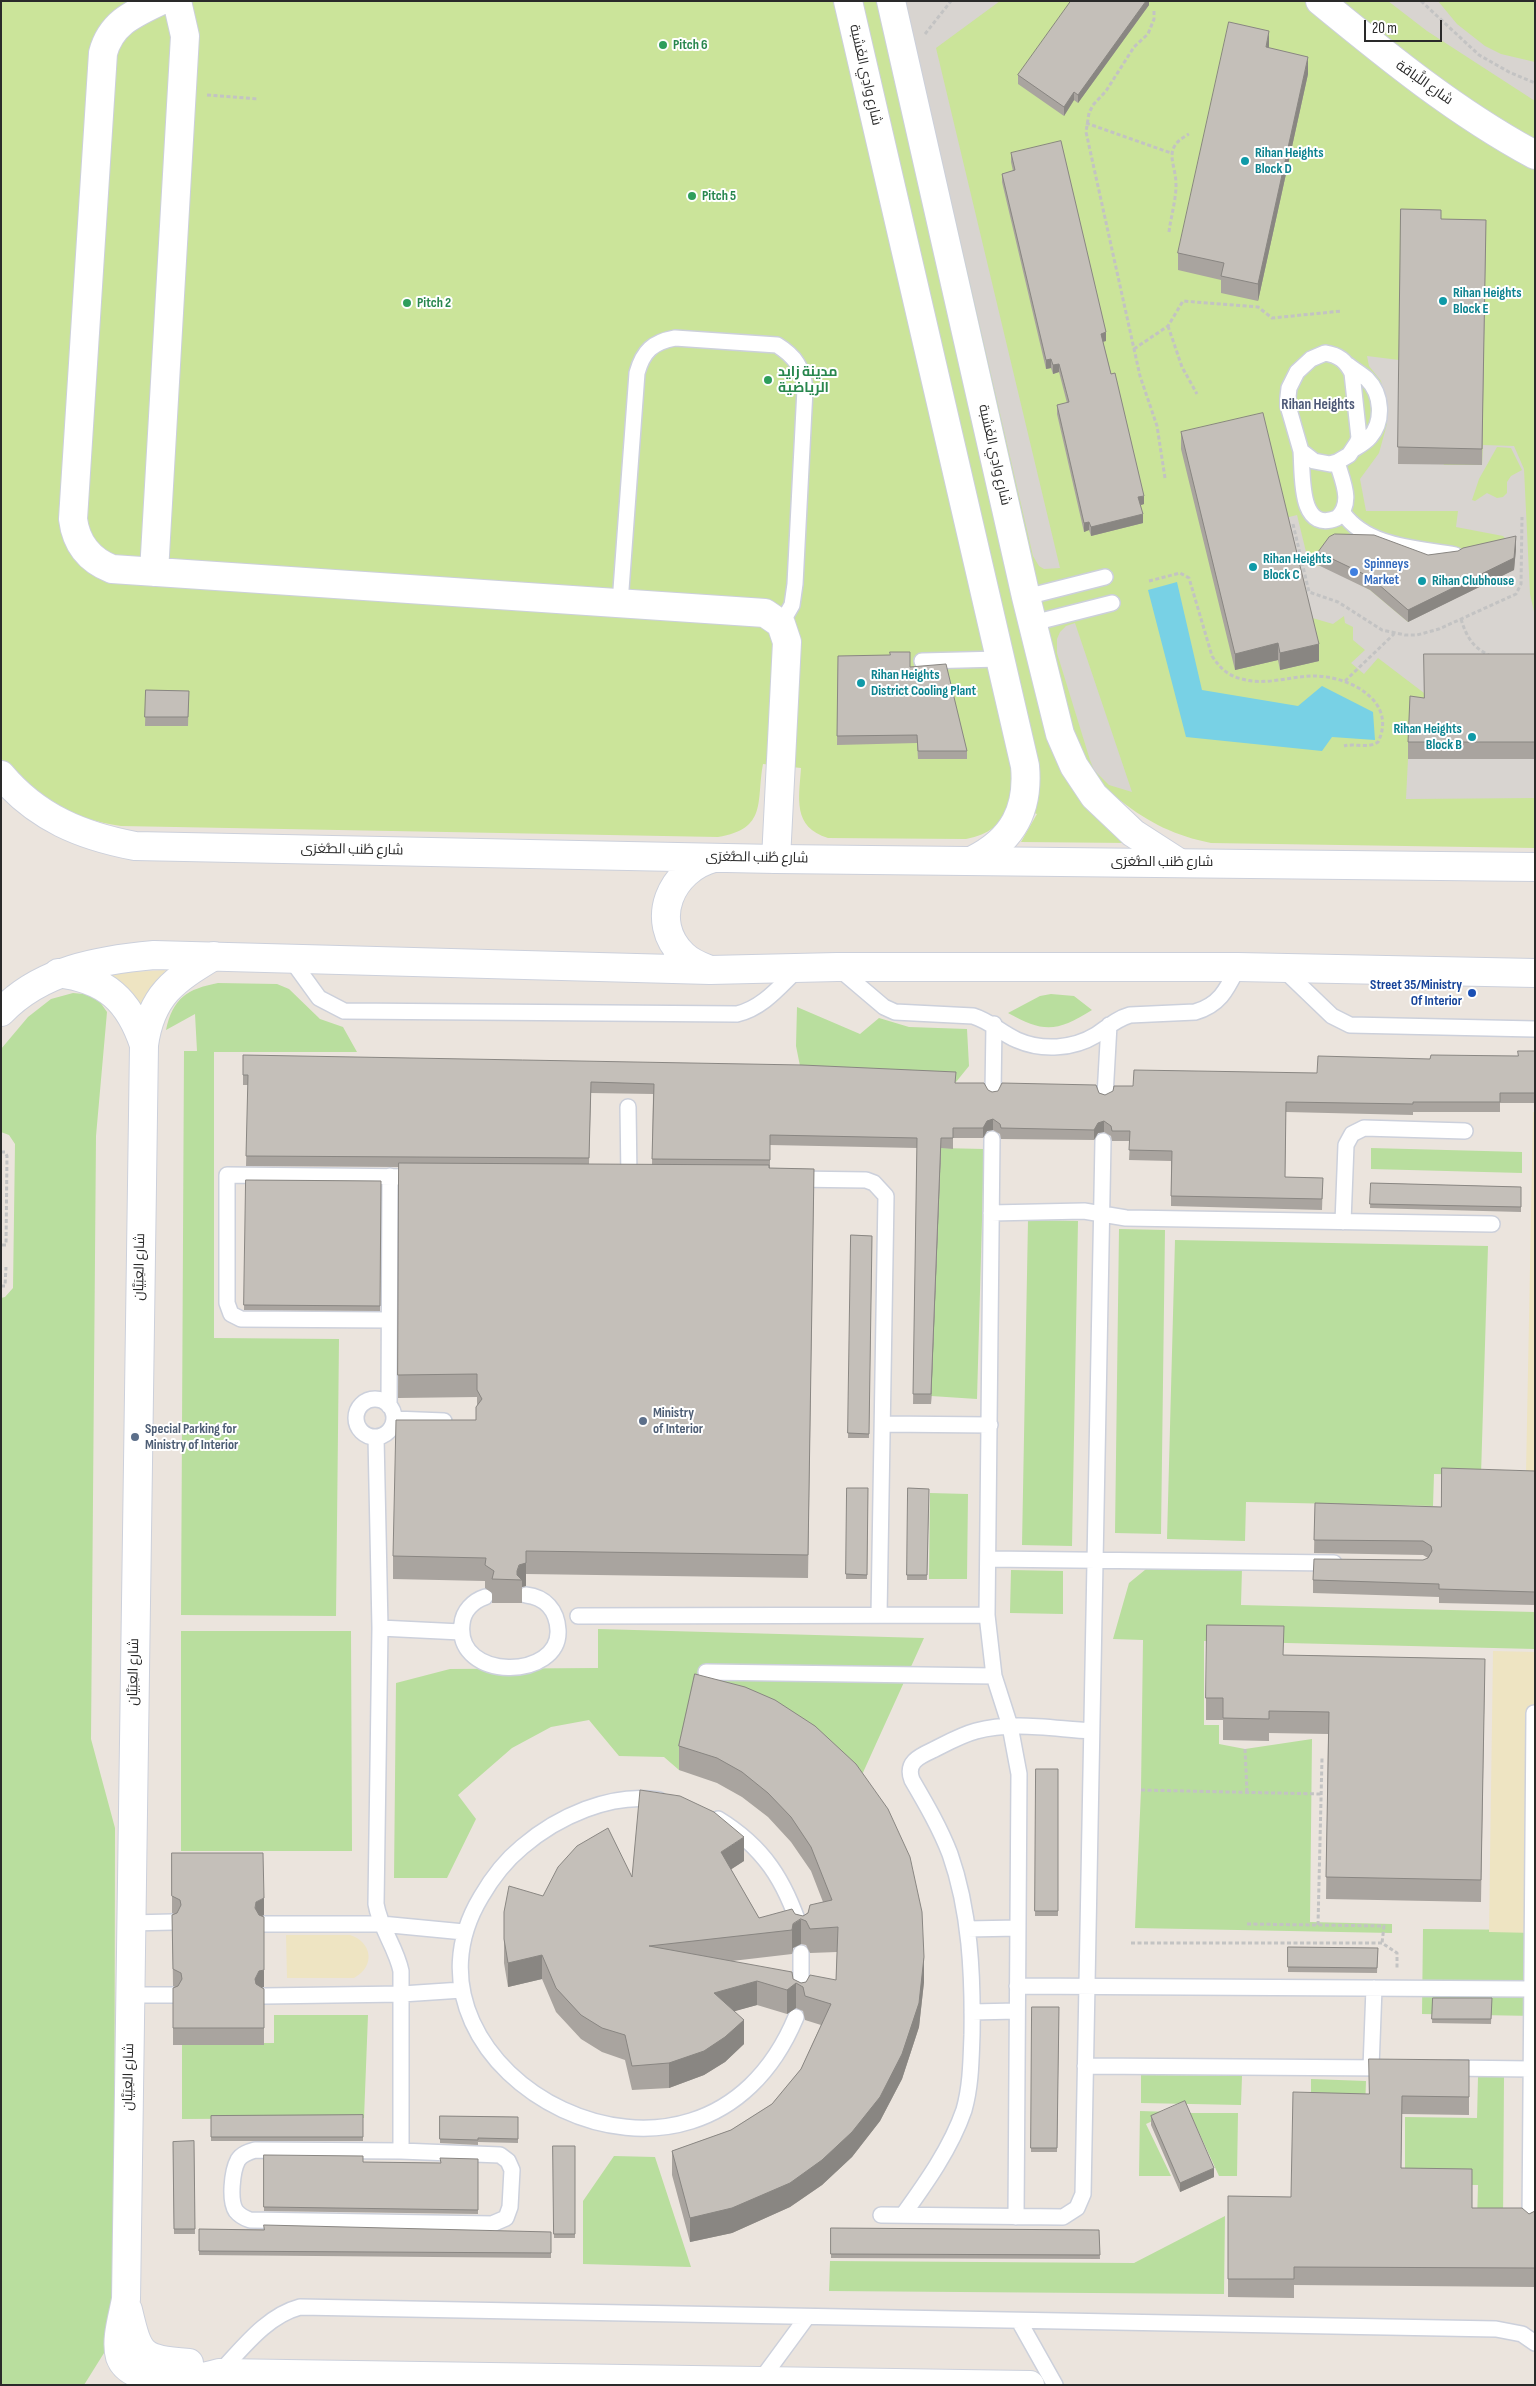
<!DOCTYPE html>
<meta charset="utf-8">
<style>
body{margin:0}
#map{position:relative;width:1536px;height:2386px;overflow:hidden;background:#ebe4dd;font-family:"Sofia Sans Condensed",sans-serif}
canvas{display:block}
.frame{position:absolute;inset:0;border:2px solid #2a2a2a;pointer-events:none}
.scale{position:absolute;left:1364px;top:20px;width:78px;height:22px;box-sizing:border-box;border:2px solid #2a2a2a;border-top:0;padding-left:6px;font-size:15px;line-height:18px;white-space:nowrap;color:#2a2a2a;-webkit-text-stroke:4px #fff;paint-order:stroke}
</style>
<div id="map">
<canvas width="1536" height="2386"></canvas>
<div class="frame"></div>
<div class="scale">20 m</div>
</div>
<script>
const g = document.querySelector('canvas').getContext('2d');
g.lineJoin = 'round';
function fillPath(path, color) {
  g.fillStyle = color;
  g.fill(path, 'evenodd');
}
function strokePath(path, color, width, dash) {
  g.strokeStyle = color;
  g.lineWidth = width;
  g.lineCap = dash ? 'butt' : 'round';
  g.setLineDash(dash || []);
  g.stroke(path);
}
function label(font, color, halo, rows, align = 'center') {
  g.font = font + ' "Sofia Sans Condensed",Cairo,sans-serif';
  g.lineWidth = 4;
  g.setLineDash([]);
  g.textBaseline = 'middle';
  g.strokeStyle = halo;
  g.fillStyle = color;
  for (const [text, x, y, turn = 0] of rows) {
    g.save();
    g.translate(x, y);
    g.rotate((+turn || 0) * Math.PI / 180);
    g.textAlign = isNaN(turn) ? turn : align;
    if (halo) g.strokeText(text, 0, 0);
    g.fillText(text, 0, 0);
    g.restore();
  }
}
const green = new Path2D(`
 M218,983L277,984L289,989L320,1019L343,1027L357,1052H214V1338L339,1339L336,1616L181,1615L184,1051H197L195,1014L166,1030C173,998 187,989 218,983Z
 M73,993L95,995L107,1012L96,1136L91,1739L115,1828L114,2337L84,2385H1V1298L5,1297L13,1288L15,1144L9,1135L1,1132V1049L28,1017L51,999Z
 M1051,994L1074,996L1092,1010C1057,1032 1044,1033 1008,1013L1040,996Z
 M797,1007L860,1034L879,1018L909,1027L967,1029L969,1066L956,1082L802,1076L796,1046Z
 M941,1148L984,1149L977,1399L931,1396Z
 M1371,1148L1522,1152V1173L1371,1169Z
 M1028,1220L1078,1221L1072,1546L1022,1545Z
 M1119,1229L1165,1230L1161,1534L1115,1533Z
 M1175,1240L1488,1246L1481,1475L1434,1474L1433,1506L1246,1502L1245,1541L1167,1539Z
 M930,1493L968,1494L967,1579H929Z
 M1151,1565L1242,1568L1241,1605L1535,1612V1649L1204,1641V1725H1219V1744L1245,1749L1312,1739L1310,1922L1392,1924V1933L1135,1928L1141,1790L1143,1640L1113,1639L1129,1583Z
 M1011,1570L1063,1571V1614L1010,1613Z
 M598,1629L924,1638L856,1788L679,1770L664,1757L619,1756L589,1720L551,1727L512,1748L458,1795L476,1819L447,1878H394L396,1683L450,1669L598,1668Z
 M181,1631H351L352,1851H181Z
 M1423,1929L1535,1930V2016L1422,2014Z
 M274,2015H368L364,2118L182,2119V2043H274Z
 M1141,2075L1242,2076L1241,2105L1141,2103Z
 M1478,2077H1504L1503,2223H1477L1478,2185L1405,2184V2117L1477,2118Z
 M1311,2079L1366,2081L1365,2110L1311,2108Z
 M1140,2111L1172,2112L1146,2124L1171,2176H1139Z
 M1190,2113H1238L1237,2176H1219Z
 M614,2156L655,2157L691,2267L583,2264V2201Z
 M1225,2216L1224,2294L829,2291L830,2261L1134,2263Z`);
const sand = new Path2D(`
 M166,970L139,1009L104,974Z
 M1533,1112H1535V1473H1526Z
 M1493,1651L1535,1652V1933L1489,1932Z
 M286,1935H350C372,1942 376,1966 354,1978H287Z`);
const pitch = new Path2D(`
 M1,1H1535V848L1211,843C1176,836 1149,823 1121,801L1098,820L1130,843L1021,842L1037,814L1008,803C1000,826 990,834 966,839L828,838C792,827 799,798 801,768L763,764C756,801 768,829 718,837L121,826C73,819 30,798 1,758Z`);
const plaza = new Path2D(`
 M905,1H1000L936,48L1060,568L1044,569L1039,566L1033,556Z
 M1388,1H1438L1457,24L1485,46L1501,54L1535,62V101L1427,31Z
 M1367,356L1399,360L1444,465H1482L1483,445L1514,446L1524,469L1530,594L1535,616V671L1424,693L1378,658L1364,674L1351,663L1365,650L1353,640V627L1345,623L1344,616L1333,624L1309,617L1285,518L1297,515L1309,564L1326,567L1370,590L1408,622L1516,549L1503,536L1456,527L1458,511H1366L1360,479L1379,453L1387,424V410L1381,381L1369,366ZM1497,447L1511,448L1522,470L1511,476L1507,482V493L1503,497L1497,498L1487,493L1475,501L1472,500L1479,479Z
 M1075,623L1132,792L1109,785L1094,770L1090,760L1057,653V639L1060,632L1066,626Z
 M1408,759H1535V798L1406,799Z`);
const water = new Path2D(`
 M1177,582L1202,690L1298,706L1322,686L1373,712L1375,740L1332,737L1322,751L1186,737L1148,590Z`);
const path = new Path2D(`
 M1421,1L1479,55L1509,72L1535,83
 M1154,11V19L1148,34L1134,47L1106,91L1093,105L1089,113L1086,132L1140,376L1157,426L1165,478
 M925,34L951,1
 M207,95L258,99
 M1086,123L1171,153
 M1169,232C1171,216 1176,200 1176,185C1176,162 1161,149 1189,134
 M1168,326L1182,367L1197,394
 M1134,349L1168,326L1183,301L1258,307L1272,318L1342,311
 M1293,524L1309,592L1338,602L1382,630L1405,635H1417L1439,629L1516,594L1521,584L1522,517
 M1149,581L1180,573L1189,578L1212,656C1220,668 1228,676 1242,679C1266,686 1290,676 1314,676C1349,676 1398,701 1378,742C1368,749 1355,743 1344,746
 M1461,619C1466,636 1473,648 1489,655
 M1345,681L1394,634
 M1,1152H5L7,1156L6,1245H1
 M1,1267H2
 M1,1286H5L6,1267
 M1245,1749L1247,1792
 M1141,1790L1321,1794
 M1247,1924L1384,1926L1382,1943
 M1318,1925L1322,1758
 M1131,1943H1382L1397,1953V1968`);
const service = new Path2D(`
 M1325,353C1339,355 1346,361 1352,373L1359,438L1357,443L1349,455L1337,462L1330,464L1314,461L1301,451L1288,406V397L1289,388L1297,372L1311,359Z
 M1348,365C1354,370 1361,374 1367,379C1382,394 1384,421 1370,437C1366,442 1359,446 1354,449
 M1301,451C1303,474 1298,534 1337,518C1354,503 1342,480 1337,462
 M1343,513C1367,547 1416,548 1455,555
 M1026,597L1105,577
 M620,603L637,373C643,351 653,342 675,338L777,345C795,356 803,368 805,389L795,584L792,605L781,624
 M1033,623L1112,603
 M922,661L1000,659
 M290,958L319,998L344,1011L737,1014C763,1008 780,986 798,969
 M838,968L884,1007L895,1012L973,1016C990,1021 1001,1033 1017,1040C1042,1051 1073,1049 1096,1035C1108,1027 1116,1019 1130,1015L1195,1012C1220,1005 1227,989 1238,967
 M1283,969L1332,1016L1350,1025L1535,1029
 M993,1093L994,1024
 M1105,1096L1109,1025
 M628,1107L629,1178
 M992,1139L987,1615L994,1676L1010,1726L1019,1774L1016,2217
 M793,1179L866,1180L874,1183L886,1196L879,1615
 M991,1213L1084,1211L1126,1218L1492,1224
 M1343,1222L1346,1145L1352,1134L1364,1128L1465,1131
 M389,1320L241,1319L231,1314L227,1303V1175L418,1177
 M356 1418a19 19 0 1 1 38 0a19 19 0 1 1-38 0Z
 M389,1406L390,1176
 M394,1419L444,1421
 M883,1424L990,1425
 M376,1437L380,1628L376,1904C380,1928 396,1947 401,1971V2151
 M988,1559L1334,1563
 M485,1597C473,1601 463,1611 462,1624C455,1682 561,1680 558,1630C557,1610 545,1597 526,1595
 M578,1616L987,1615
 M380,1628L461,1632
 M706,1672L994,1676
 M659,1800C611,1792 557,1817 522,1847C505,1861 492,1878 481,1897C376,2071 699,2250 796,2017
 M718,1819C764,1847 785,1881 801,1931
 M131,1923L172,1922
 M264,1924H381L464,1932
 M967,1929L1018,1928
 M1017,1986L1532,1989
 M130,1995H173
 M264,1996L402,1994L462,1990
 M801,1998V1953
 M972,2012L1017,2011
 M1085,2066L1388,2068
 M1371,2068L1374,1988
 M1449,2068L1531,2069
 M255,2150L401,2151L500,2155L508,2161L512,2170L510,2207L506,2218L492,2224L250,2220C244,2218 240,2216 236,2211C229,2201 232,2171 238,2160C242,2154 248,2152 255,2150Z
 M881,2215L1063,2217L1077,2208L1083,2194L1103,1141
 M903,2215C926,2183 951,2148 964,2110C971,2085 971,2060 972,2035C973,1974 970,1911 950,1854C940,1828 926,1804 912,1780C905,1762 920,1756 933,1750C947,1743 961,1735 976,1731C1013,1721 1054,1729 1091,1731
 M1530,2223L1534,1713
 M1019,2321L1055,2385
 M219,2373C242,2349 266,2316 300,2307L1496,2329L1522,2334L1535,2343
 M760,2381L807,2317`);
const minor = new Path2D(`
 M160,1C133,14 111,23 103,53L73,519C76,543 89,560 112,569L765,613L781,624L787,642L776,859
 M848,1L1025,766C1029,810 1013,840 973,860
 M891,1L1026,597L1060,734L1074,766L1094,796L1133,833L1178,862
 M1320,1C1388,57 1457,113 1535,155
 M154,572L185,36L177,1
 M214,956C174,980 151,995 144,1045L126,2299C123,2316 115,2340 120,2357C131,2386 194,2381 219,2373L1030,2385
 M58,973C106,979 129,1000 144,1045
 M128,2310C139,2357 141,2359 189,2363`);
const tertiary = new Path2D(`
 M1,775C37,818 82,836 135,846L776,859L1535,867
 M710,970C700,966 691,963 683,955C648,921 671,869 714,858
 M1,1012C41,970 99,960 154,955L710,970L837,967H1238L1535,973`);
const wall = new Path2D(`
 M1149,1V5L1078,103L1074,100L1064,116L1018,84V75Z
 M1269,48L1308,74L1258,301L1221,293V280L1178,270V253Z
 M1011,153L1106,341L1103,342L1144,504L1140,505L1143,523L1091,536L1089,530L1084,532L1057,414V405L1067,403L1059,372L1053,374L1051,368L1046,369L1002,182V174L1013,171L1011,162Z
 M1401,209L1441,219L1486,220L1482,465L1398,464Z
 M1181,432L1319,661L1280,670L1278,660L1235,670L1181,449Z
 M1516,549L1514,570L1408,622L1370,590L1318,565V552L1428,555Z
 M1535,654V759H1408V742Z
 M838,656L910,667L967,751V759H918L917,743L837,745Z
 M146,690L189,691L188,726H145Z
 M1535,1051V1103H1500V1112H1413V1115L1286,1112L1285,1177L1323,1178L1322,1210L1171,1206V1161L1129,1160L1130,1141H1112L1111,1136L1104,1132L1098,1133L1094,1140L1001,1139L1000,1134L993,1130L987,1131L983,1138H953V1149L941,1148L931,1404H913L917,1148L770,1145V1168L814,1169L808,1578L526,1574V1586L522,1587V1603H492V1593L485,1588V1581L393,1579V1556L476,1420L477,1407V1397L398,1398L399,1167L246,1166L248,1085H243V1055L956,1083L992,1092L1099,1093L1105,1095L1133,1086L1317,1073L1430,1059L1518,1056ZM591,1093L653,1094L652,1165L589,1164Z
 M246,1180L381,1181L380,1311L244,1310Z
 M1371,1183L1521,1187V1212L1370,1208Z
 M851,1235L872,1236L869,1438H848Z
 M1535,1471V1605L1439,1603V1597L1313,1593V1580L1423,1560L1428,1558L1423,1555L1314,1553L1315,1503L1441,1507Z
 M847,1488H868L867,1579H846Z
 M908,1488L929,1489L927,1580H907Z
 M1284,1655L1485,1659L1481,1902L1326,1899L1328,1734L1269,1733V1741L1223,1740V1720H1206V1698Z
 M695,1674L924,1982L919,2027L902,2079L880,2121L852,2157L822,2185L790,2207L732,2233L690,2242L672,2175V2151L731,2130L772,2104L801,2069L821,2025L805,2020L803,2011L796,2008L787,2014L757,2005L734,2011L744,2044L725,2062L704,2075L669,2088L632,2090L625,2060L602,2052L581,2039L556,2012L542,1979L508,1987L504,1963V1939L543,1896L632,1877L744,1861L731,1869L759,1918L795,1914L803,1916L823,1902L811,1871L791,1842L768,1817L742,1797L717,1783L679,1770V1746ZM801,1944L806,1945L810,1953L837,1952L836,1980L806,1982L801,1983L793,1979L732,1961L792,1954L793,1948Z
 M1036,1769H1058V1916H1035Z
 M172,1853L264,1915L262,1916L264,1987H262L264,1989V2045H173V1988L175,1987L173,1986L172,1915L174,1914L172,1913Z
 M1288,1947L1378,1948L1377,1973L1288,1972Z
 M1433,1998H1492L1491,2024L1432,2023Z
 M1032,2007H1059L1057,2152H1031Z
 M1469,2060V2115L1402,2114L1401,2168L1472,2208L1529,2214L1535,2211V2287L1294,2285V2298L1228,2297V2196L1291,2197L1369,2094Z
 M363,2115V2141H211V2116Z
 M440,2116L518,2117V2143L478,2142V2145L440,2143Z
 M1151,2116L1214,2177L1180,2192L1151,2125Z
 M194,2141L195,2234H174L173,2142Z
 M553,2146H575V2238H554Z
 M264,2155L363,2162L440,2163L478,2159V2214L264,2211Z
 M831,2228L1099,2230L1100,2259L831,2258Z
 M199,2229L551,2232V2258L199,2255Z`);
const shadedWall = new Path2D(`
 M1146,1H1149V5L1078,103V95Z
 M1269,31V48L1266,47Z
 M1308,57V74L1258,301V284Z
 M1074,92V100L1064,116V107Z
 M1106,332V341L1101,342V334Z
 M1051,359V368L1046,369V360Z
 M1059,364V372L1053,374V365Z
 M1144,496V504L1138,506V497Z
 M1143,514V523L1091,536V527Z
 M1089,522V530L1084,532V523Z
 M1516,536V549L1514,570L1408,622V610Z
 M1278,643V660L1235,670V654Z
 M1319,644V661L1280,670V653Z
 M993,1119V1130L987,1131L983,1138V1128L987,1121Z
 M1104,1121V1132L1098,1133L1094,1140V1130L1098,1123Z
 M941,1138V1148L931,1404V1394Z
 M526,1551V1586L522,1587V1580H517V1571Z
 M744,1837V1861L721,1876V1852Z
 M264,1898V1915L256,1919L255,1908L256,1902Z
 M801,1919V1944L793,1948L792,1954V1930L793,1924Z
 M542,1955V1979L508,1987V1963Z
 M924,1957V1982L919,2027L902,2079L880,2121L852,2157L822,2185L790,2207L732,2233L690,2242V2218Z
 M264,1970V1987L259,1988L255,1996V1979L259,1971Z
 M757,1981V2005L714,2017V1993Z
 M796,1983V2008L787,2014V1990Z
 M744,2020V2044L725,2062L704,2075L669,2088V2063Z
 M1214,2168V2177L1180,2192V2183Z`);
const building = new Path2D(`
 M1071,1H1146L1078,95L1074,92L1064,107L1018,75Z
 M1229,22L1269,31L1266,47L1308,57L1258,284L1221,276L1224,263L1178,253Z
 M1061,141L1106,332L1101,334L1111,374L1115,373L1144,496L1138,497L1143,514L1091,527L1089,522L1084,523L1057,405L1069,402L1059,364L1053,365L1051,359L1046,360L1002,174L1015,170L1011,153Z
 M1401,209L1441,210V219L1486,220L1482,449L1398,447Z
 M1263,413L1319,644L1280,653L1278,643L1235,654L1181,432Z
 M1335,534L1374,535L1428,555L1458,551L1463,548L1516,536L1514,558L1408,610L1370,577L1318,552L1329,537Z
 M890,652H910V667L946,664L967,751H918L917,735L837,736L838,656L890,655Z
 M1424,654H1535V742H1408L1410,696L1424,698Z
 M146,690L189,691L188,717H145Z
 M1518,1051H1535V1093H1500V1102H1413V1104L1286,1102L1285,1177L1323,1178L1322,1199L1171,1196L1172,1151L1129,1150L1130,1131H1112L1111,1126L1104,1121L1098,1123L1094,1130L1001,1128L1000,1124L993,1119L987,1121L983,1128H953V1138H941L931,1394H913L917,1138L770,1135V1160L652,1159L654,1084L591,1082L589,1158L246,1156L248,1075H243V1055L802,1065L956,1072L955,1083H984L988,1090L992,1092L998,1091L1002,1083L1096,1085L1099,1093L1105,1095L1113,1091L1114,1086H1133L1134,1070L1317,1073L1318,1056L1430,1059L1431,1055L1518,1056Z
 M399,1163L769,1165V1168L814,1169L808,1555L526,1551V1563L519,1565L517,1571V1575L522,1580L492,1579L494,1571L485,1565L486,1558L393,1556L396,1420H476V1407L482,1399L477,1390V1374L398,1375Z
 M246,1180L381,1181L380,1306L244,1305Z
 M1371,1183L1521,1187V1207L1370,1204Z
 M851,1235L872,1236L869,1434L848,1433Z
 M1442,1468L1535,1471V1592L1439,1589V1584L1313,1580L1314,1559L1423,1560L1428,1558L1432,1551L1431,1546L1423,1541L1314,1540L1315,1503L1441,1507Z
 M847,1488H868L867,1575L846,1574Z
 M908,1488L929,1489L927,1575H907Z
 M1207,1625L1284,1626L1283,1655L1485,1659L1481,1880L1326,1877L1329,1712L1269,1711V1719L1223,1718V1698H1206Z
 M695,1674L745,1687L775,1700L815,1726L856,1764L888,1809L910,1857L922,1912L924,1957L919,2003L902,2054L880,2097L852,2132L822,2160L790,2183L732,2208L690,2218L672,2151L731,2130L772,2104L801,2069L831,2004L805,1996L803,1987L796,1983L787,1990L757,1981L714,1993L744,2020L725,2037L704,2051L669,2063L632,2066L625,2035L602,2028L581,2015L556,1988L542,1955L508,1963L504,1939V1912L509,1886L543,1896L558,1867L577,1846L608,1828L632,1877L640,1790L680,1796L714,1812L744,1837L721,1852L759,1918L792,1909L795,1914L803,1916L808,1913L810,1905L832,1900L811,1847L791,1817L768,1793L742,1772L717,1758L679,1746ZM801,1919L806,1921L810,1929L838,1927L836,1980L810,1975L806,1982L801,1983L793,1979L792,1972L649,1946L792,1930L793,1924Z
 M1036,1769H1058V1911H1035Z
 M172,1853H263L264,1898L256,1902L255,1908L259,1915L264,1917V1970L259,1971L255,1979L256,1984L264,1989V2028H173V1988L178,1986L182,1979L181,1973L173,1969L172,1915L177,1913L181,1905L180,1900L172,1896Z
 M1288,1947L1378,1948L1377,1968L1288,1967Z
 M1433,1998H1492L1491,2019H1432Z
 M1032,2007H1059L1057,2148H1031Z
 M1369,2059L1469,2060V2097L1402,2096L1401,2168L1472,2169V2208H1522L1529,2214L1535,2211V2268L1294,2267V2279H1228V2196L1291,2197L1293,2092L1369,2094Z
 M1185,2101L1214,2168L1180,2183L1151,2116Z
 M363,2115V2137H211V2116Z
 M440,2116L518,2117V2139L478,2138V2140L440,2139Z
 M194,2141L195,2229H174L173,2142Z
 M553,2146H575V2234H554Z
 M264,2155L363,2156V2162L441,2163L440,2158L478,2159V2210L264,2207Z
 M264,2225L551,2232V2253L199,2251V2229L264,2230Z
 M831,2228L1099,2230L1100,2255L831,2254Z`);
const markers = [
 [663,45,5,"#2e9e5b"],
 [1245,161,5,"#0f9aa8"],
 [692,196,5,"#2e9e5b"],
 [1443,301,5,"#0f9aa8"],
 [407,303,5,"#2e9e5b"],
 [768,380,5,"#2e9e5b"],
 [1253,567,5,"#0f9aa8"],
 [1354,572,5,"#3f7fe0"],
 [1422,581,5,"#0f9aa8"],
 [861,683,5,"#0f9aa8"],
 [1472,737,5,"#0f9aa8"],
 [1472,993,5,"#1a4fb4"],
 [643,1421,5,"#5c6f8a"],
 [135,1437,5,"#5c6f8a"]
];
const leisureNames = [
 ["Pitch 6",673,45],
 ["Pitch 5",702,196],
 ["Pitch 2",417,303],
 ["مدينة زايد",778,372],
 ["الرياضية",778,388]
];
const streetNames = [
 ["شارع وادِي الغَشبة",865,75,77],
 ["شارع اللَّباقة",1424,83,35],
 ["شارع وادِي الغَشبة",994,455,77],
 ["شارع طُنب الصُّغرَى",352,850,1],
 ["شارع طُنب الصُّغرَى",757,858,1],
 ["شارع طُنب الصُّغرَى",1162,862],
 ["شارع العِبَيَّان",140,1267,-89],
 ["شارع العِبَيَّان",134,1672,-89],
 ["شارع العِبَيَّان",129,2077,-89]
];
const cultureNames = [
 ["Rihan Heights",1255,153],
 ["Block D",1255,169],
 ["Rihan Heights",1453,293],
 ["Block E",1453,309],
 ["Rihan Heights",1263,559],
 ["Block C",1263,575],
 ["Rihan Clubhouse",1432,581],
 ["Rihan Heights",871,675],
 ["District Cooling Plant",871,691],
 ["Rihan Heights",1462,729,"right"],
 ["Block B",1462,745,"right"]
];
const shopNames = [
 ["Spinneys",1364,564],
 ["Market",1364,580]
];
const transitNames = [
 ["Street 35/Ministry",1462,985],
 ["Of Interior",1462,1001]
];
const serviceNames = [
 ["Ministry",653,1413],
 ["of Interior",653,1429],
 ["Special Parking for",145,1429],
 ["Ministry of Interior",145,1445]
];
const neighbourhoodNames = [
 ["Rihan Heights",1318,405]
];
fillPath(green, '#b9de9e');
fillPath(sand, '#eee4c2');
fillPath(pitch, '#cbe49a');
fillPath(plaza, '#d8d4d0');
fillPath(water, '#78d1e5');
strokePath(service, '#ccd0db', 18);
strokePath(minor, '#ccd0db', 30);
strokePath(tertiary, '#ccd0db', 30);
strokePath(path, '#c3c3c3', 3, [4, 2.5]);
strokePath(service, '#fff', 15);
strokePath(minor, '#fff', 28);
strokePath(tertiary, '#fff', 28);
fillPath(wall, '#a9a49f');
fillPath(shadedWall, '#898682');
fillPath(building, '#c4bfb9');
strokePath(building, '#898682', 1);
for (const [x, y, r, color] of markers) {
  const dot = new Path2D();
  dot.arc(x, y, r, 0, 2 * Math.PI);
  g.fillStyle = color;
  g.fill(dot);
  strokePath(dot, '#fff', 2);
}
label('bold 14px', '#27864d', '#fff', leisureNames, 'left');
label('14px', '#2a2a2a', '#fff', streetNames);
label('bold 14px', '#0d838f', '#fff', cultureNames, 'left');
label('bold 14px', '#366cbe', '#fff', shopNames, 'left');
label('bold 14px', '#164399', '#fff', transitNames, 'right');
label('bold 14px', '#4e5e75', '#fff', serviceNames, 'left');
label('bold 15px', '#4e5977', '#fff', neighbourhoodNames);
</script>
